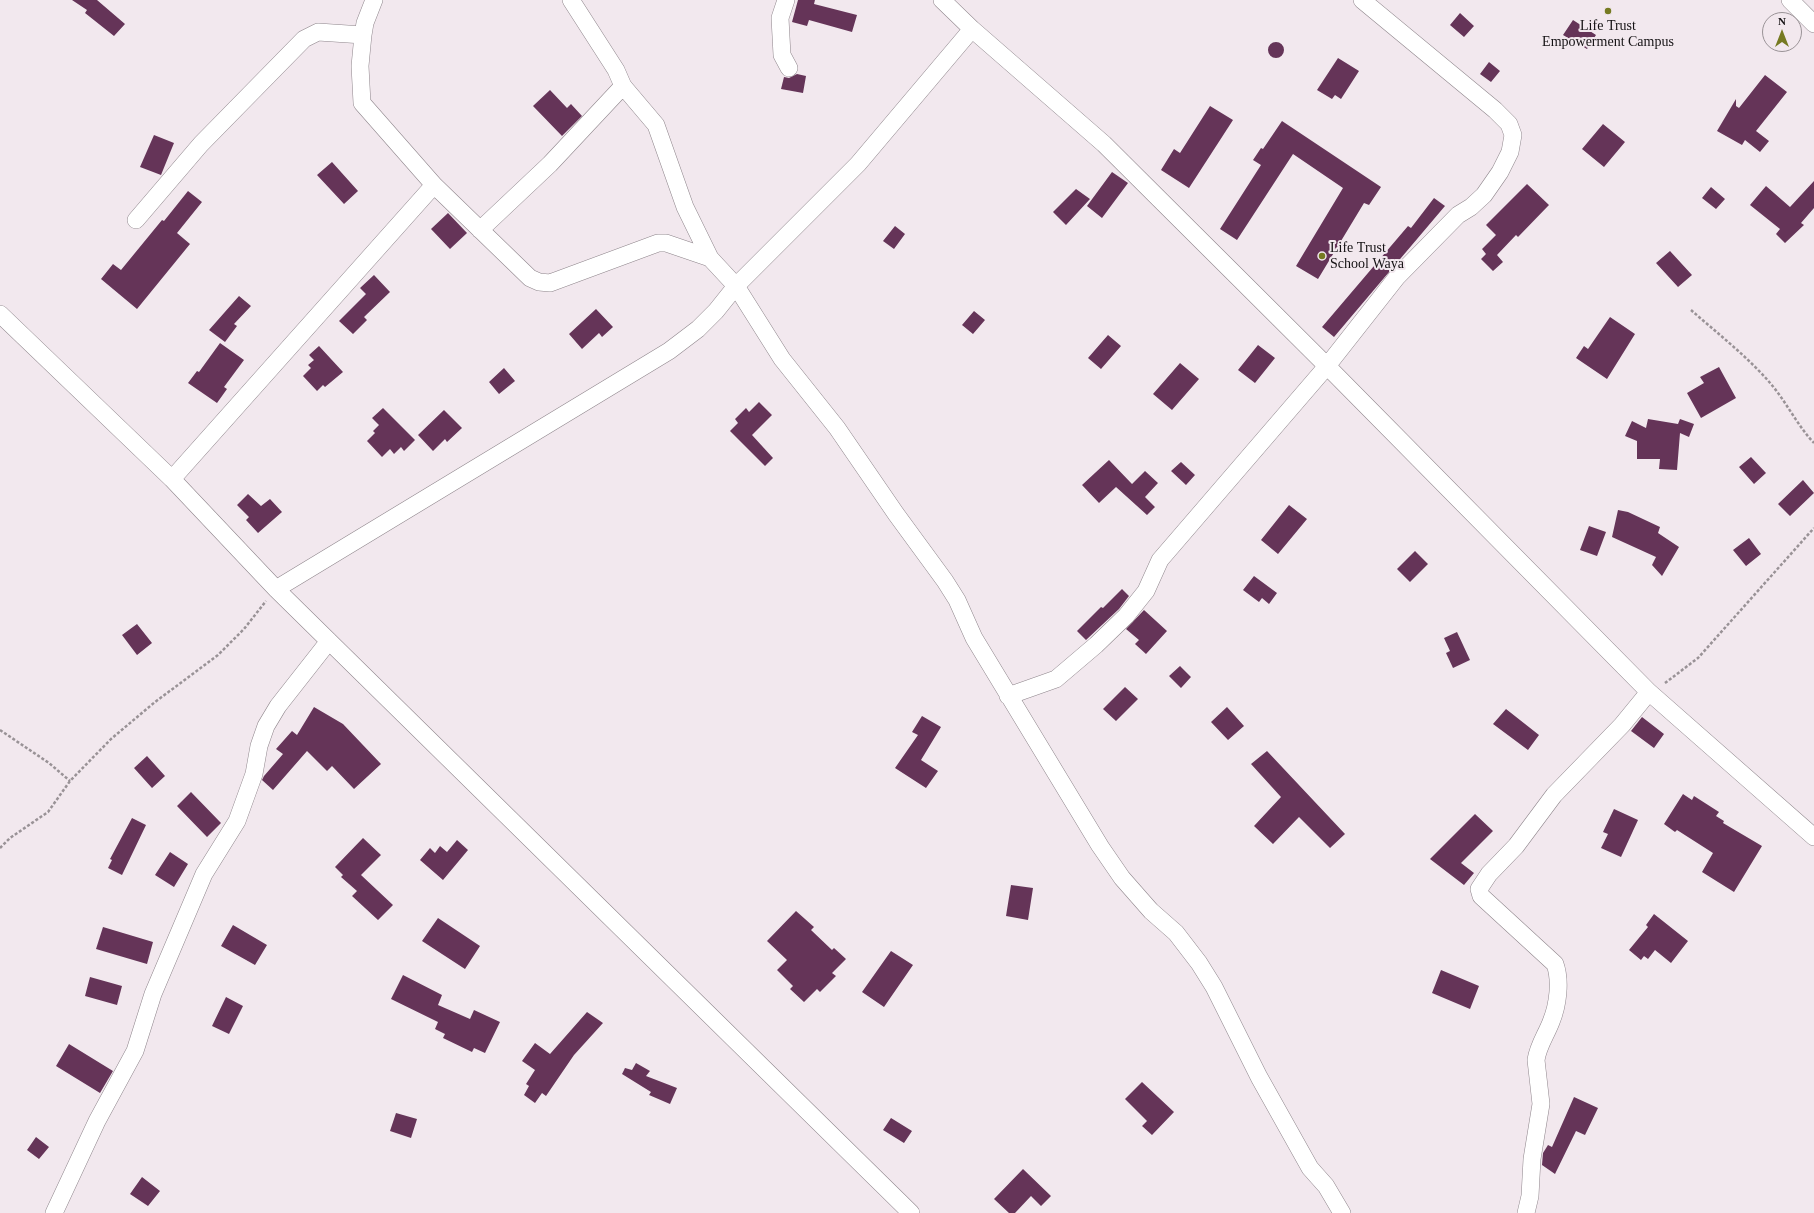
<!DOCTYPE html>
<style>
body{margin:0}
#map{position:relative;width:1814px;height:1213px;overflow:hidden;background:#f2e8ee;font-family:"Times New Roman",serif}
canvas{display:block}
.north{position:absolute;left:1762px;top:12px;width:40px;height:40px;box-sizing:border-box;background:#f2e8ee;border:1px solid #999296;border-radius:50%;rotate:0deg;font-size:11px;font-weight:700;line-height:16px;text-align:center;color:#141113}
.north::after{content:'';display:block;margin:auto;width:14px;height:18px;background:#767a22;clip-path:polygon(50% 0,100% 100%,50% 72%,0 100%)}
</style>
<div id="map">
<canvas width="1814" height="1213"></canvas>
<div class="north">N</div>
</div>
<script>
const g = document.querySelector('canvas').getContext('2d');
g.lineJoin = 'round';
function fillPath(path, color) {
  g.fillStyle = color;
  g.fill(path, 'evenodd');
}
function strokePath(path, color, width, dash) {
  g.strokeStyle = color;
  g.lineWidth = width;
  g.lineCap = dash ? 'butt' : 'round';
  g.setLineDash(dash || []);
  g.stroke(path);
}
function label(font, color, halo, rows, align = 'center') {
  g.font = font + ' "Times New Roman",serif';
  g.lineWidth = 4;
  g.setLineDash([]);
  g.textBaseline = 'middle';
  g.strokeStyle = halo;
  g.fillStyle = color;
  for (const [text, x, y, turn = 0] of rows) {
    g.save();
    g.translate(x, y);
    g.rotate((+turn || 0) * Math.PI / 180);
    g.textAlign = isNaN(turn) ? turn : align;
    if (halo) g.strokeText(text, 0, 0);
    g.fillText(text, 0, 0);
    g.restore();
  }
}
const building = new Path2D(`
 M72,0H97L125,24L114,36L85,13L87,10Z
 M798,0H815L814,4L857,15L852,32L809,20L807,26L792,22Z
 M1460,13L1474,26L1464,37L1450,25Z
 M1573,20L1596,35L1587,49L1563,35Z
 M1268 50a8 8 0 1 1 16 0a8 8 0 1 1-16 0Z
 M1338,58L1359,71L1341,99L1335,95L1332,99L1317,90Z
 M1489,62L1500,71L1491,82L1480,74Z
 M797,74L806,76L803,93L781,89L784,77L789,78Z
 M1765,75L1787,92L1756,131L1769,141L1760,152L1745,140L1742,145L1717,131L1736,99V106L1739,108Z
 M550,90L567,108L571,104L582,116L562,136L533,106Z
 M1210,106L1233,120L1189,188L1161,170L1174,149L1180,153Z
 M1282,121L1381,187L1369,205L1364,203L1318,279L1296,266L1343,188L1293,154L1237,240L1220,229L1261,165L1253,160L1261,148L1263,149Z
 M1603,124L1625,142L1604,167L1582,149Z
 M154,135L174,143L161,175L140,167Z
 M332,162L358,191L344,204L317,175Z
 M1112,172L1128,183L1102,218L1087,206Z
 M1814,181V208L1801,223L1804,225L1785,243L1776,234L1780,229L1750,205L1766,186L1790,207Z
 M1527,184L1549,205L1518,237L1516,235L1497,255L1503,262L1493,271L1481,259L1486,254L1482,249L1496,235L1486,225Z
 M1711,187L1725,199L1716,209L1702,198Z
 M1076,189L1090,199L1066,225L1053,212Z
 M188,191L202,202L177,233L190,244L137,309L101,279L113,264L121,270L162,220L164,221Z
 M1434,198L1445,206L1334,337L1322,327L1408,226L1411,228Z
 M448,213L467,233L450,249L431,229Z
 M895,226L905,234L894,249L883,241Z
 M1670,251L1692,275L1678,287L1656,263Z
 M374,275L390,292L364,317L367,320L353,334L339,321L366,294L360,288Z
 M239,296L251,306L234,324L237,326L225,342L209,330Z
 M596,309L613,327L602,337L599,333L582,349L569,334Z
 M974,311L985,320L973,334L962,325Z
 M1610,317L1635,334L1607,379L1576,358L1584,346L1588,349Z
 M1108,335L1121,346L1101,369L1088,358Z
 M220,343L244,360L224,387L227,389L217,403L188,383L197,371L199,372Z
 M1258,345L1275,358L1255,383L1238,370Z
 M319,346L343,372L325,387L323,385L317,391L303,376L311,368L308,365L314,360L309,355Z
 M1180,363L1199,379L1172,410L1153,394Z
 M1719,367L1736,398L1701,418L1687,393L1704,383L1700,377Z
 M504,368L515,381L499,394L489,382Z
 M759,402L772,415L752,435L773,458L765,466L730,431L738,423L735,419L746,408L749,412Z
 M383,408L415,440L404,451L401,447L394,454L390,449L382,457L367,441L375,433L373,431L379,425L372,418Z
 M444,410L462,428L447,442L445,439L433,451L418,435Z
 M1648,419L1678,424L1680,419L1694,424L1689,437L1680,433L1677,470L1659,469L1660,459H1637V441L1625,436L1632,421L1646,428Z
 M1751,457L1766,473L1754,484L1739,467Z
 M1109,460L1132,484L1145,471L1158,483L1145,497L1155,507L1147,515L1116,487L1099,503L1082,485Z
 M1181,462L1195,475L1186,485L1171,471Z
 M1803,480L1814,493L1790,516L1778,504Z
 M248,494L261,506L270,499L282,512L258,533L246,520L249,517L237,505Z
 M1289,505L1307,519L1278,554L1261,540Z
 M1618,510L1628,512L1660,527L1658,533L1679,547L1662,576L1652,565L1656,557L1612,537Z
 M1589,526L1606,532L1597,556L1580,550Z
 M1749,538L1761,554L1746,566L1733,550Z
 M1415,551L1428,564L1410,582L1397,569Z
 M1254,576L1277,593L1269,604L1262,598L1259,602L1243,590Z
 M1122,589L1129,596L1119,609L1086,640L1077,631L1101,607L1103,608Z
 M1144,610L1167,631L1146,654L1135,644L1139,640L1126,629Z
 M137,624L152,643L137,655L122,635Z
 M1457,632L1470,660L1453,668L1446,653L1450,651L1444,638Z
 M1180,666L1191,677L1181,688L1169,676Z
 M1125,687L1138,699L1116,721L1103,709Z
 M314,707L343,724L381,764L354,789L332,766L327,771L307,751L273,790L262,780L264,776L283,754L276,749L292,731L297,735Z
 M1227,707L1244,726L1228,740L1211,722Z
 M1506,709L1539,735L1528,750L1493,724Z
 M922,716L941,727L921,760L938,771L926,788L895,768L918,735L912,732Z
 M1642,717L1664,734L1654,748L1631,731Z
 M1267,751L1345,834L1330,848L1299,817L1273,844L1254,826L1281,797L1251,764Z
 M147,756L165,776L152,788L134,768Z
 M191,792L221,823L207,837L177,806Z
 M1683,794L1692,800L1694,796L1719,812L1716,816L1724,821L1723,823L1762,846L1734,892L1702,872L1713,853L1677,830L1675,832L1664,824Z
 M1614,809L1638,820L1621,857L1601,848L1608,834L1603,832Z
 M1475,814L1493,831L1461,863L1474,873L1464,885L1430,859Z
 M132,818L146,825L122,875L108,868L112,860L110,859Z
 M363,838L381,855L361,875L393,905L378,920L352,896L357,891L341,877L343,875L335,867Z
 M457,840L468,850L443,880L420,860L430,848L435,853L440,846L447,852Z
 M170,852L188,864L174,887L155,875Z
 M1011,885L1033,888L1028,920L1006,916Z
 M796,911L814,927L811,930L832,950L834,948L846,959L832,973L836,976L820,992L817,989L804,1002L790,989L793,986L777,970L787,960L767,941Z
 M1654,914L1688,941L1671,963L1655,950L1648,959L1644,956L1641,960L1629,950L1648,927L1646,925Z
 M438,918L480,946L465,969L422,941Z
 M233,925L267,945L255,965L221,946Z
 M103,927L153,942L147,964L96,949Z
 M891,951L913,965L884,1007L862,992Z
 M1441,970L1479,986L1470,1009L1432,993Z
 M403,975L442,995L438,1005L470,1019L474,1010L500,1022L485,1053L474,1048L472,1052L443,1038L445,1034L435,1029L438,1022L391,999Z
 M90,977L122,986L117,1005L85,996Z
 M226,997L243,1006L229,1034L212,1026Z
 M587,1012L603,1023L574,1055L546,1096L542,1093L535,1103L524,1095L529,1086L526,1084L535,1070L522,1061L535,1043L550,1054Z
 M69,1044L113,1071L100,1093L56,1066Z
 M636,1063L650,1071L646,1076L677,1088L670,1104L649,1095L651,1092L622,1074L625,1068L632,1070Z
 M1142,1082L1174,1112L1152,1135L1142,1126L1147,1121L1125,1099Z
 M1574,1097L1598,1108L1585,1135L1576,1131L1555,1174L1542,1165L1543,1153L1548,1145L1552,1147Z
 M396,1113L417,1119L411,1138L390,1131Z
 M891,1118L912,1131L904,1143L883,1130Z
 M36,1137L49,1147L39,1159L27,1150Z
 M1023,1169L1051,1196L1041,1206L1031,1196L1015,1213H1009L994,1199Z
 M142,1177L160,1191L148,1206L130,1194Z`);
const path = new Path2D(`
 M1691,310C1717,333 1748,357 1771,384C1787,403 1797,425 1814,443
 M1665,683L1698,658L1814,528
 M0,730L49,763L70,781
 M0,848L10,838L48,812L70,781L111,739L155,702L218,655L244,629L266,601`);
const minor = new Path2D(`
 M374,0L365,23L363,35L360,66L362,103L434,185L530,278L539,282L550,283L658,243H666L710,258
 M571,0L616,70L623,86L656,125L685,207L710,258L736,286L782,359L837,428L896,514L945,581L957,600L974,638L1100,846L1122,878L1151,911L1176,933L1199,963L1214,987L1259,1077L1310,1168L1326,1186L1342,1213
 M786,0L780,18L782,55L789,68
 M1790,0L1814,24
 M972,29L1104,144L1327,366L1649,692L1814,837
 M136,220L201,144L304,39L318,32L363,35
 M480,230L550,164L623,86
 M0,314L172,479L276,589L911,1213
 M172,479L434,185
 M276,589L669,351L698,329L716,311L736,286L858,164L972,29L942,0
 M1008,696L1056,679L1096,645L1126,616L1146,591L1160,560L1327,366L1397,277L1458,215L1471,207L1484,195L1500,172L1510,152L1513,135L1509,124L1495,110L1362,0
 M54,1213L97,1121L135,1051L153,994L204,874L237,821L254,774L259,746L266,726L278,706L329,641
 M1526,1213L1530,1196L1532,1159L1541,1104L1536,1060C1538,1046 1546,1035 1551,1022C1558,1005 1561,981 1555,964L1481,896L1479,889L1489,874L1516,846L1554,795L1622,725L1649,692`);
const markers = [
 [1608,11,4,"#767a22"],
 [1322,256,4,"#767a22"]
];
const poiNames = [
 ["Life Trust",1608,26],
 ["Empowerment Campus",1608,42],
 ["Life Trust",1330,248,"left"],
 ["School Waya",1330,264,"left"]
];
fillPath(building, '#653458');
strokePath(minor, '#8e858b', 18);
strokePath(path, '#999296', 2.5, [3, 2]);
strokePath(minor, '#fff', 17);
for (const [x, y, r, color] of markers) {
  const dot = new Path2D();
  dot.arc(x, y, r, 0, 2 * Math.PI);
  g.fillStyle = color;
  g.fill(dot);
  strokePath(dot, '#f2e8ee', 1.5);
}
label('14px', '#141113', '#f2e8ee', poiNames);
</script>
